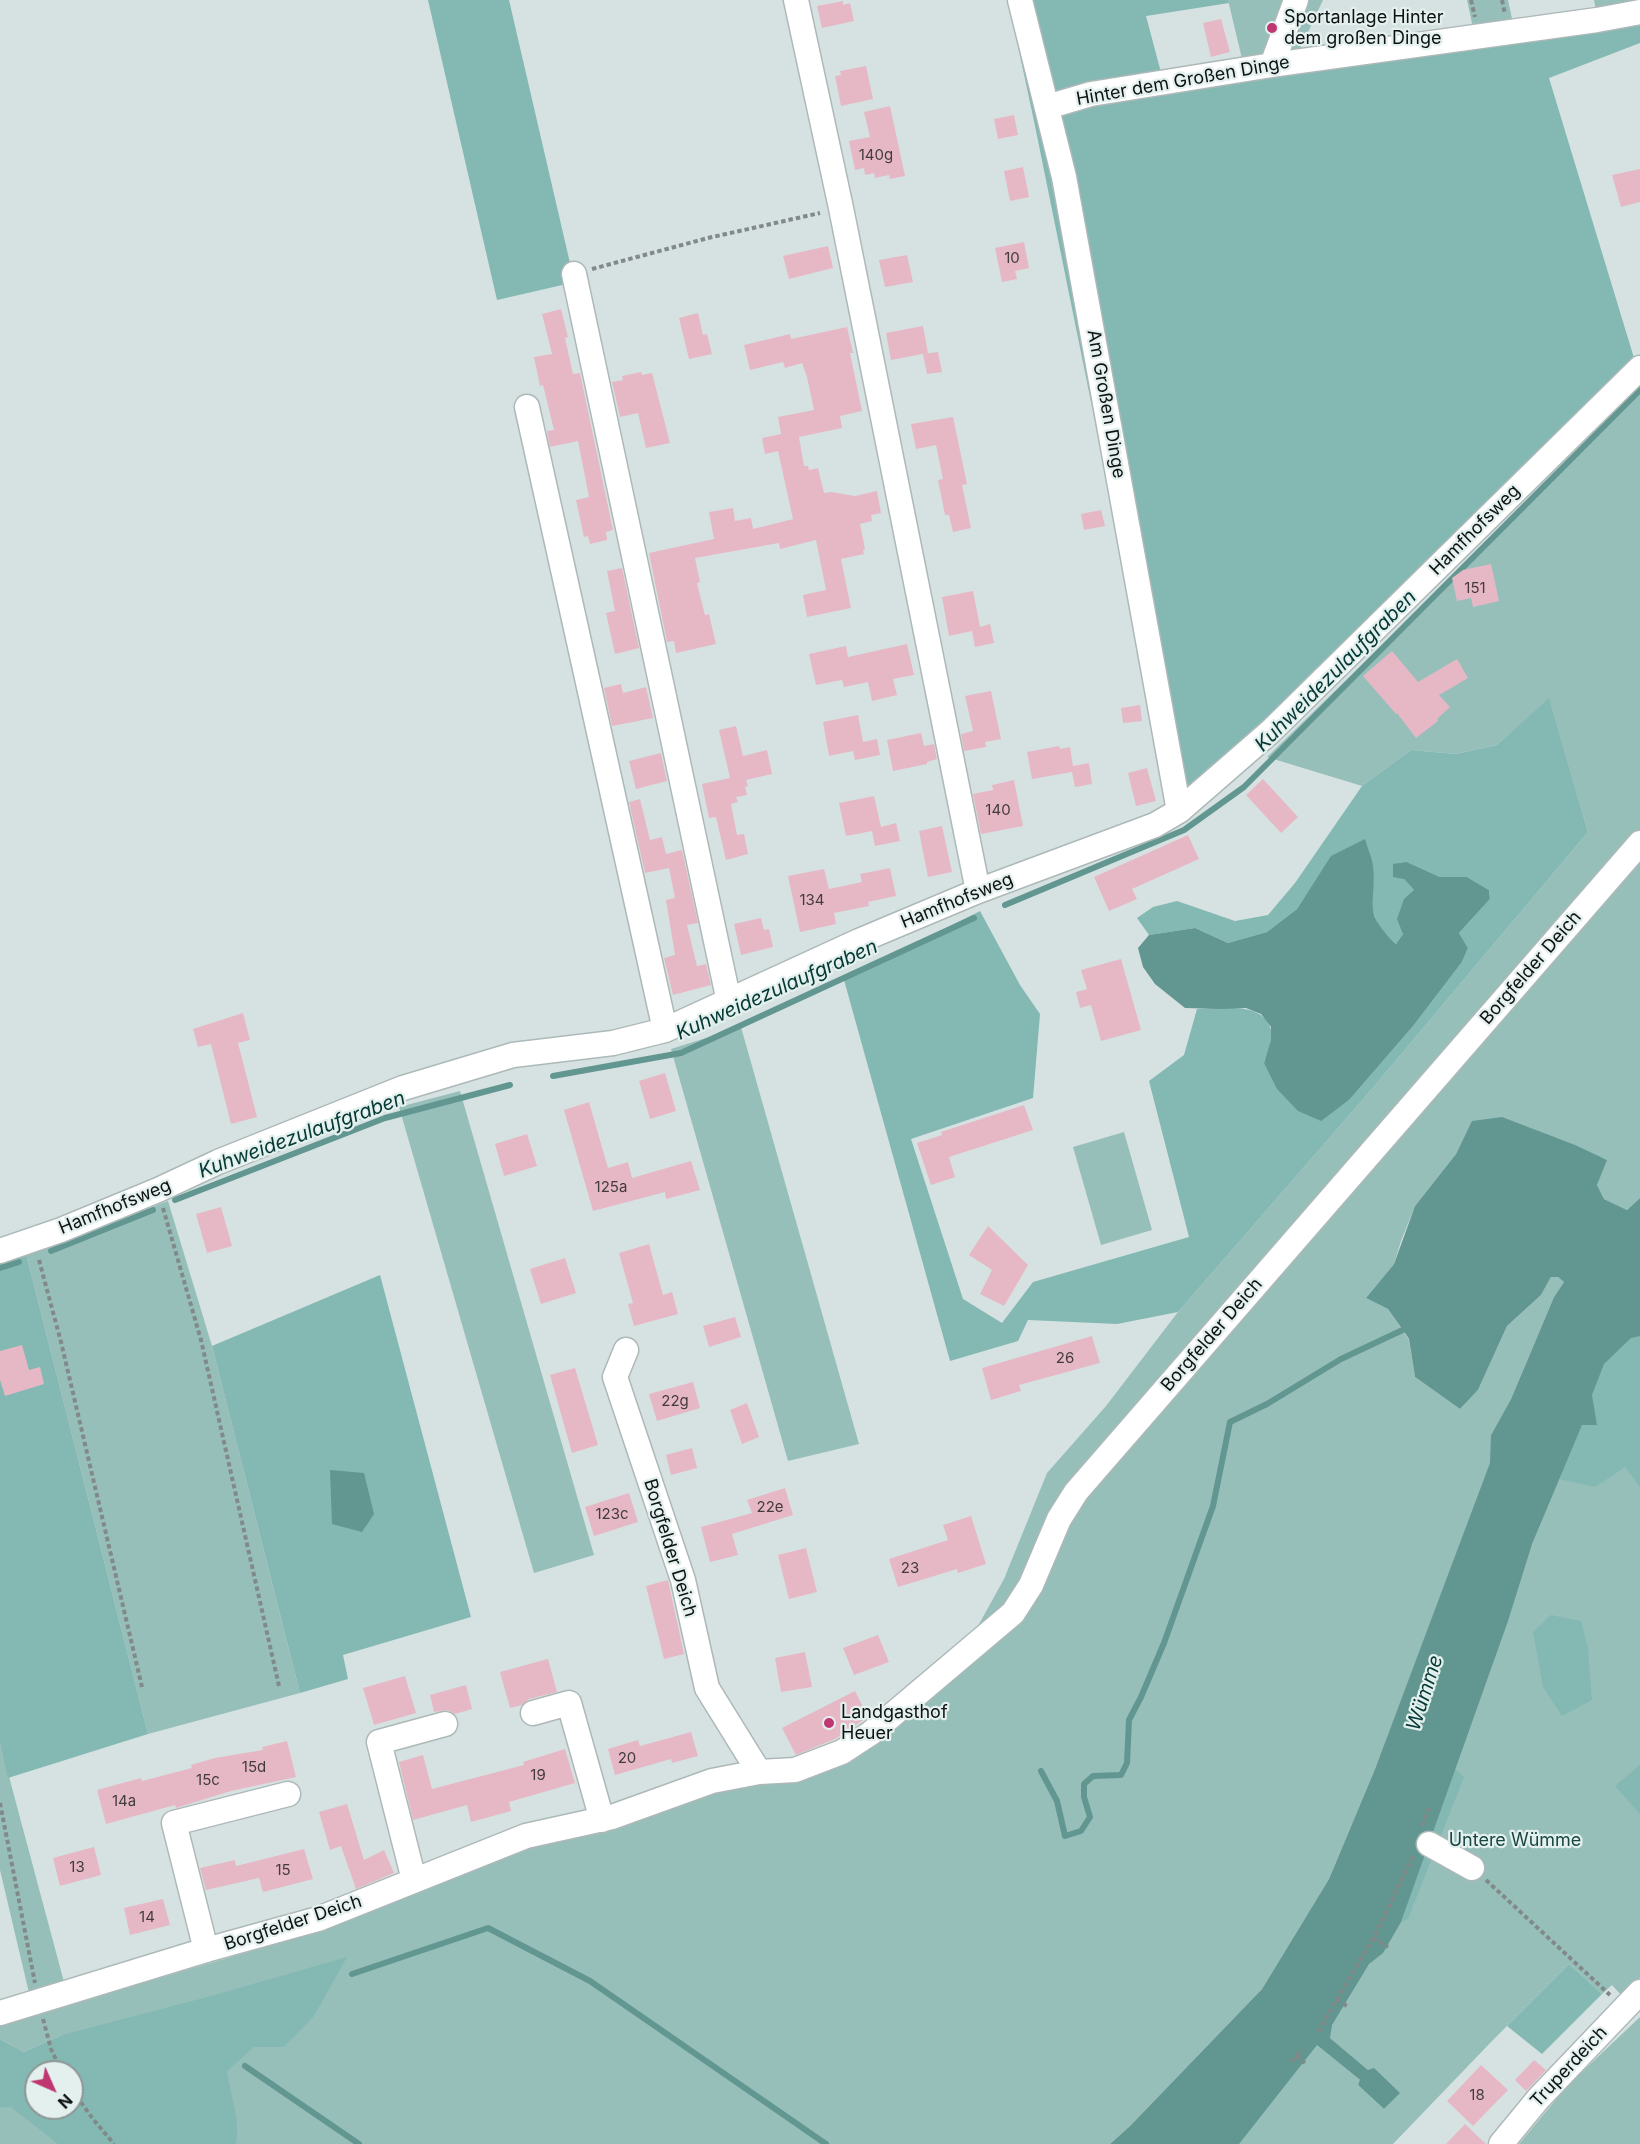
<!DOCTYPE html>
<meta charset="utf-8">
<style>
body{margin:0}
#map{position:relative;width:1640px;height:2144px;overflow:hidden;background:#d6e2e1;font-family:Inter,sans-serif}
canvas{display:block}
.north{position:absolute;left:24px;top:2060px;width:60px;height:60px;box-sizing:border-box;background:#e3f0ee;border:2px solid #8d9796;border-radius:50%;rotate:135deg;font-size:16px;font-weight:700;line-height:24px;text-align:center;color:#0d1111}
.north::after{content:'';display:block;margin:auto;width:21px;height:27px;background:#bf3670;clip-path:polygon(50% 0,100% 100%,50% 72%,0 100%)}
</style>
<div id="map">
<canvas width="1640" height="2144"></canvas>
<div class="north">N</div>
</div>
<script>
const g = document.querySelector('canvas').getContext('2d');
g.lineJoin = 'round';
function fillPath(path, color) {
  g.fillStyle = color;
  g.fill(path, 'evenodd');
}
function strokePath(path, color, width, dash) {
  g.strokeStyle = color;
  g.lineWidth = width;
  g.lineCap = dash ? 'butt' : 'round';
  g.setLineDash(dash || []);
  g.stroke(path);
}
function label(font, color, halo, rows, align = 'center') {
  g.font = font + ' Inter,sans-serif';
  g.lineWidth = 4.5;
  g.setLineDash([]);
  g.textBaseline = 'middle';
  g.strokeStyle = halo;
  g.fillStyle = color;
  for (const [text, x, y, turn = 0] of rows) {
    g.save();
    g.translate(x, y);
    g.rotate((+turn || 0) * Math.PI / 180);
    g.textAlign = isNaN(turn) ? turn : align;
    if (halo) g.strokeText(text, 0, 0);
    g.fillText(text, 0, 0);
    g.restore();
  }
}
const green = new Path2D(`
 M1228,0H1323L1298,54L1243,63Z
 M1467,0H1508L1513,23L1473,28Z
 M1594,0H1640V8L1596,11Z
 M1640,394V1198L1627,1210L1604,1199L1597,1185L1606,1159L1472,1122L1456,1154L1415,1206L1401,1241L1394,1264L1366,1298L1388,1309L1409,1340L1415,1377L1460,1409L1478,1390L1507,1326L1541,1295L1551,1277H1558L1564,1282L1554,1297L1511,1399L1491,1435V1463L1375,1769L1329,1879L1262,1989L1130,2126L1110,2144H163L62,2035L24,2052L0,2039V2024L293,1939L380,1907L550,1837L730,1784L785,1780L953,1671L1004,1579L1047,1473L1106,1406L1178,1312L1371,1090L1588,832L1549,699L1497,745L1456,754L1411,750L1362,786L1267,757Z
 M741,1027L859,1444L788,1461L671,1049Z
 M460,1091L594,1555L534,1573L399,1107Z
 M1124,1132L1152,1230L1101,1245L1073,1147Z
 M168,1201L212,1346L300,1693L148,1734L26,1254Z
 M1640,1227V1978L1621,1995L1612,1985L1602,1994L1569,1964L1493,2040L1393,2144H1155L1295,1997ZM1330,2038L1369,2071L1399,2093L1384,2109L1358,2085L1361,2081L1321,2048Z
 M0,1743L64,1982L29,1993L0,1870Z
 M1640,2017V2144H1519L1567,2086Z
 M0,2087L75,2144H0Z`);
const forest = new Path2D(`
 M428,0H509L570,263L571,283L497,300Z
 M1008,0H1228L1229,3L1146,16L1167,95L1243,82L1640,21V43L1549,78L1634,358L1260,728L1172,801L1034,121Z
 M1549,698L1588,832L1371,1090L1178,1312L1117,1324L1028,1320L1018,1341L950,1361L844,980L980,911L1020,985L1040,1014L1033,1098L911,1139L963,1299L1002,1323L1033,1282L1189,1237L1149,1081L1184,1055L1197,1009C1219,1009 1260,1001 1270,1027C1275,1037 1267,1053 1264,1063L1350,1099L1414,1025L1462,962L1468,948L1459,933L1490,899L1489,890L1467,877H1440L1407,862L1404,879L1414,890L1403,934L1396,944L1379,928L1372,908L1373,866L1331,857L1297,909L1267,932L1228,943L1195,928L1149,935L1137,918L1153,907L1177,901L1235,921L1268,915L1295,883L1362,786L1411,750L1456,754L1497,745Z
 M26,1254L148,1734L8,1778L0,1743V1262Z
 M380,1275L471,1617L343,1655L348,1679L300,1693L212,1346Z
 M1640,1336V1487L1625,1467L1595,1487L1559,1479L1582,1425H1597L1592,1395L1604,1364L1631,1338Z
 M1551,1615L1581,1621L1588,1648L1592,1700L1562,1716L1543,1687L1533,1632Z
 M1640,1765V1814L1615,1786Z
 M1455,1769L1464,1777L1408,1919L1401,1922Z
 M347,1957L314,2016L284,2047H254L227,2071C230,2096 241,2118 236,2144H58L11,2107H0V2039L24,2052L62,2035L211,1996ZM36,2072H72V2108H36Z
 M1569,1964L1602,1994L1542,2054L1507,2026Z`);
const water = new Path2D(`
 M1365,839C1367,847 1372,857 1373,866C1377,906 1361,910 1396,944L1403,934L1397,919L1404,899L1414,890L1404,879L1393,877V864L1407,862L1440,877H1467L1489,890L1490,899L1459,933L1468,948L1462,962L1414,1025L1350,1099L1321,1121L1298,1111L1277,1089L1264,1063L1271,1040V1027L1261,1014L1246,1008L1221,1009L1185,1008L1155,984L1143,967L1138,948L1149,935L1195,928L1228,943L1267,932L1297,909L1331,856Z
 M1502,1117L1575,1145L1607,1160L1597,1185L1604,1199L1627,1210L1640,1198V1336L1631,1338L1604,1364L1592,1395L1597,1425H1582L1532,1544L1508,1621L1401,1922L1383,1953L1369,1964L1332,2025L1330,2038L1368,2070L1374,2068L1400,2093L1384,2109L1358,2085L1360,2080L1317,2045L1239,2144H1110L1130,2126L1262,1989L1329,1879L1375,1769L1490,1463L1491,1435L1511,1399L1554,1297L1564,1282L1558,1277H1551L1541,1295L1507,1326L1478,1390L1460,1409L1415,1377L1409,1339L1388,1309L1366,1298L1394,1264L1415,1206L1456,1154L1472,1121Z
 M330,1470L364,1473L374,1514L362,1532L332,1524Z`);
const stream = new Path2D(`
 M1005,905L1184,830L1244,787L1640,390
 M553,1076L681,1053L974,918
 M175,1200L385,1118L510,1085
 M51,1251L153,1210
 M0,1268L19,1262
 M1041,1771L1057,1801L1065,1836L1081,1831L1090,1817L1084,1797V1784L1093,1776L1121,1775L1127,1763L1129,1720L1141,1697L1164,1643L1213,1506L1230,1422L1267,1404L1341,1359L1409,1327
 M352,1974L488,1928L590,1981L826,2144
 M245,2066L359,2144`);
const building = new Path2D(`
 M843,1V5L850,3L854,21L822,28L817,6Z
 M1221,19L1230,52L1211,57L1203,23Z
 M866,66L873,99L841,106L835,76L841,75L840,71Z
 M890,106L905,176L890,179L889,175L875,178L874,173L865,175L864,168L855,170L849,141L870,137L864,112Z
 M1014,115L1018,135L998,139L994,119Z
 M1023,167L1029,197L1010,201L1004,171Z
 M1640,169V202L1621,207L1612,175Z
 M1024,242L1029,268L1015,271L1017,279L1002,282L995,248Z
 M828,246L833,268L789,279L783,256Z
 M907,255L913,282L885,287L879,260Z
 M561,309L568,337L565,338L573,374L580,373L613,530L606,532L607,540L590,544L588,536L584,537L576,500L589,497L578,441L550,447L547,431L554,430L543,385L540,386L534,357L552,354L542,314Z
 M698,313L703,335L707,334L712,354L689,359L679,318Z
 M923,326L928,353L891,360L886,333Z
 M847,327L853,353H850L862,411L840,416L842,428L799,437L804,466H808L809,470L818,468L824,493L831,492L855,496L877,491L881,513L871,515L872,521L860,524L865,549L863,550L864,554L841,559L851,608L807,617L803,595L826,590L816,540L780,549L779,543L695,558L700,582L697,583L705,615L709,614L716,644L676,653L674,641L667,642L649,553L714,539L709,512L733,508L735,521L751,518L753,529L793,519L778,451L765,454L762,438L781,434L778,417L814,410L807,377L802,363L785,368L783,362L750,370L744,345L790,334L791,339Z
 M938,352L942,372L927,374L923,354Z
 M641,372L642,375L652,373L670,443L646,448L638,413L620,417L612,382L623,380L622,376Z
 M953,417L967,484L962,485L971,528L953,532L949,515H945L938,480L943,479L936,445L916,449L911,424Z
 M1101,510L1105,526L1084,530L1081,514Z
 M1491,564L1499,601L1473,607L1471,598L1457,601L1452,578L1463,570Z
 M622,568L639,648L615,654L606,613L615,611L607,571Z
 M973,591L980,627L990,624L994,643L975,647L972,631L949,636L942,597Z
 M907,644L914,675L893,679L897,695L872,701L868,682L844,687L842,680L816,685L809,654L846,646L848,657Z
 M1392,651L1418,682L1457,659L1468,678L1439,695L1450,707L1437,719L1438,721L1416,738L1397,713L1396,714L1363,676Z
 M621,684L623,693L646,687L653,718L612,726L604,688Z
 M991,691L1001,739L985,742L986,747L964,751L961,734L973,731L965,696Z
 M1140,705L1142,721L1123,723L1121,708Z
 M858,715L863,742L877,739L880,755L855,760L853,751L829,756L823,722Z
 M736,726L743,756L767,750L772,774L746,780L748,786L745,787L747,795L736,797L738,802L731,804L737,835L744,834L748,854L726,860L716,817L709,818L702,784L730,778L719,730Z
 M921,733L924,746L934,744L937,759L927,762V764L893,771L887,740Z
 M1059,746L1060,749L1070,747L1073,766L1089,763L1092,784L1075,787L1072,772L1032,779L1027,752Z
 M661,753L667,781L636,789L629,761Z
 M1147,768L1156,801L1136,806L1128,773Z
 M1263,779L1298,817L1281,833L1246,795Z
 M1014,780L1023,826L981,834L973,794L993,790L992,785Z
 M874,796L881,827L896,823L900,841L875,846L872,831L846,836L839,803Z
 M640,799L650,840L662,837L666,854L682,850L698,923L687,925L697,966L706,964L711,985L673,995L664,958L675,955L666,900L675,898L669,868L645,873L629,802Z
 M942,826L952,872L928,877L919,831Z
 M1188,835L1199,859L1132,889L1137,899L1109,911L1094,877Z
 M890,868L896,896L868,902L869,906L834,913L836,924L800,932L788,876L824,869L829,889L862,882L860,874Z
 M761,918L764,930L769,929L773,947L741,955L734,924Z
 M1121,959L1141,1030L1101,1041L1091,1005L1080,1008L1076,992L1087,989L1081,970Z
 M243,1013L250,1040L238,1043L257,1117L231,1124L211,1044L198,1047L193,1029Z
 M665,1073L676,1111L650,1119L639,1081Z
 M589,1102L608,1168L628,1162L632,1178L691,1161L700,1190L666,1199L665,1192L593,1211L564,1110Z
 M1024,1105L1033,1130L949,1157L955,1177L931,1185L917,1143L942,1135L941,1132Z
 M527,1134L537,1166L504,1176L495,1144Z
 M221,1207L232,1246L207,1253L196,1214Z
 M988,1226L1028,1265L1004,1306L980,1294L992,1270L969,1255Z
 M649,1244L663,1295L672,1292L678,1314L634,1326L628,1304L633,1303L619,1253Z
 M565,1258L576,1293L541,1304L530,1269Z
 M735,1317L741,1337L709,1347L703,1326Z
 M1092,1336L1100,1363L1019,1385L1021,1391L991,1400L982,1368Z
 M22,1345L29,1370L40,1367L44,1384L5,1396L0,1380V1351Z
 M575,1368L598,1445L572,1453L550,1375Z
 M693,1382L700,1408L657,1421L649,1394Z
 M747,1403L759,1437L742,1444L730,1410Z
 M692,1448L697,1468L671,1475L666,1455Z
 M785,1488L793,1515L732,1534L738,1555L710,1562L701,1527L752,1513L747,1500Z
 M629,1493L638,1522L594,1536L585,1507Z
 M971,1516L986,1564L958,1573L957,1569L898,1587L889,1559L948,1540L943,1525Z
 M806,1548L817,1592L789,1599L778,1555Z
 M668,1580L684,1654L664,1659L646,1586Z
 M878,1635L889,1662L854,1675L843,1648Z
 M805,1652L812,1687L781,1692L775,1658Z
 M548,1659L557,1692L529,1699L522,1705L510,1708L500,1672Z
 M405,1676L416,1713L374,1725L363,1688Z
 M466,1685L472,1709L455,1714L448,1710L434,1712L430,1695Z
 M855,1691L868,1717L835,1739L796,1755L782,1728Z
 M691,1732L698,1756L672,1763L671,1759L615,1775L608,1749L638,1740L640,1746Z
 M287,1741L296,1777L231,1791L176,1808L175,1805L106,1824L97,1790L141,1778L142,1781L192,1768L191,1765L215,1758L263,1750L262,1747Z
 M565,1749L575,1783L509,1802L511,1811L471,1822L467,1805L413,1820L399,1762L423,1755L432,1789L524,1765L523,1762Z
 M347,1804L364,1860L384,1850L394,1873L356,1889L341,1846L330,1850L319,1812Z
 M94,1847L101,1875L60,1886L53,1858Z
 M304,1849L313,1879L263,1892L259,1878L206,1890L200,1868L235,1860L236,1866Z
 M163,1899L170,1925L130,1935L124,1908Z
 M1534,2060L1546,2070L1526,2091L1515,2080Z
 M1481,2065L1508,2090L1473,2126L1447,2101Z
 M1465,2124L1486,2144H1446Z`);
const path = new Path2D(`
 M1471,0L1475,17
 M1502,0L1505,14
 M592,269L708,238L820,213
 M163,1208L201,1340L279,1686
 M39,1260L61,1342L142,1687
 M0,1803L35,1983
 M1422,1826L1429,1807
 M1486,1880L1610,1995
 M1373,1938L1388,1947
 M1337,1999L1348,2007
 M43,2019L51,2049L62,2072
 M1318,2032L1377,1931L1413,1856
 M1297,2056L1305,2063
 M1291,2062L1302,2050
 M72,2090L93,2119L114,2144`);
const minor = new Path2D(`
 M796,0L841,208L978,891
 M1020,0L1064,177L1179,811
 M1272,65L1296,0
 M1047,107L1091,94L1272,65L1597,20L1640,12
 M574,274L729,1002
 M527,407L665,1030
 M0,1251L61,1230L158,1190L218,1162L403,1088L513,1055L613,1043L665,1030L859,941L978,891L1155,825L1179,811L1271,731L1640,368
 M626,1350L615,1377L683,1580L707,1688L759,1772
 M533,1713L569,1703L602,1820
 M1429,1844L1472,1868
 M414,1880L379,1742L445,1724
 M206,1950L174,1823L288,1794
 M0,2013L206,1950L318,1919L526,1836L612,1817L712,1781L759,1772L795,1770L842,1752L871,1733L1013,1613L1031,1585L1059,1519L1076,1492L1640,843
 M1501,2144L1538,2099L1640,1992`);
const markers = [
 [1272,28,6,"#bf3670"],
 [829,1723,6,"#bf3670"]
];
const numberNames = [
 ["140g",876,155],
 ["10",1012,258],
 ["151",1475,588],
 ["140",998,810],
 ["134",812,900],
 ["125a",611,1187],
 ["26",1065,1358],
 ["22g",675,1401],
 ["22e",770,1507],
 ["123c",612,1514],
 ["23",910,1568],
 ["20",627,1758],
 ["15d",254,1767],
 ["19",538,1775],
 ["15c",208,1780],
 ["14a",124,1801],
 ["13",77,1867],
 ["15",283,1870],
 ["14",147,1917],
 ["18",1477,2095]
];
const poiNames = [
 ["Sportanlage Hinter",1284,18],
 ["dem großen Dinge",1284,39],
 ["Landgasthof",841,1713],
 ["Heuer",841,1734]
];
const streetNames = [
 ["Hinter dem Großen Dinge",1183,81,-10],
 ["Am Großen Dinge",1106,404,80],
 ["Hamfhofsweg",1475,530,-45],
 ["Hamfhofsweg",957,901,-22],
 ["Borgfelder Deich",1531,968,-49],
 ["Hamfhofsweg",115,1207,-22],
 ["Borgfelder Deich",1212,1335,-49],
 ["Borgfelder Deich",670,1548,73],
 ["Borgfelder Deich",293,1923,-18],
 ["Truperdeich",1569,2067,-47]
];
const parkNames = [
 ["Untere Wümme",1515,1841]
];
const waterNames = [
 ["Kuhweidezulaufgraben",1336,671,-45],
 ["Kuhweidezulaufgraben",777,990,-24],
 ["Kuhweidezulaufgraben",302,1135,-20],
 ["Wümme",1425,1693,-72]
];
fillPath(green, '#97bfba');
fillPath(forest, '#84b8b3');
fillPath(water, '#629690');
strokePath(stream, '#629690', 6);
fillPath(building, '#e6b8c6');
strokePath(minor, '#adb9b8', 27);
strokePath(path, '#818a89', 4, [4.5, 3]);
strokePath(minor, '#fff', 24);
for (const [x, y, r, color] of markers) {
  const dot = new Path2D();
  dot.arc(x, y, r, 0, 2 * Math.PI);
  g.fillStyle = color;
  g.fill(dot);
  strokePath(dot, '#e3f0ee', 2);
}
label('15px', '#433b3e', null, numberNames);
label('18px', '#0d1111', '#e3f0ee', poiNames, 'left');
label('18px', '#0d1111', '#e3f0ee', streetNames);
label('18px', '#184743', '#e3f0ee', parkNames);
label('italic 20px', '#043835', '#e3f0ee', waterNames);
</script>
